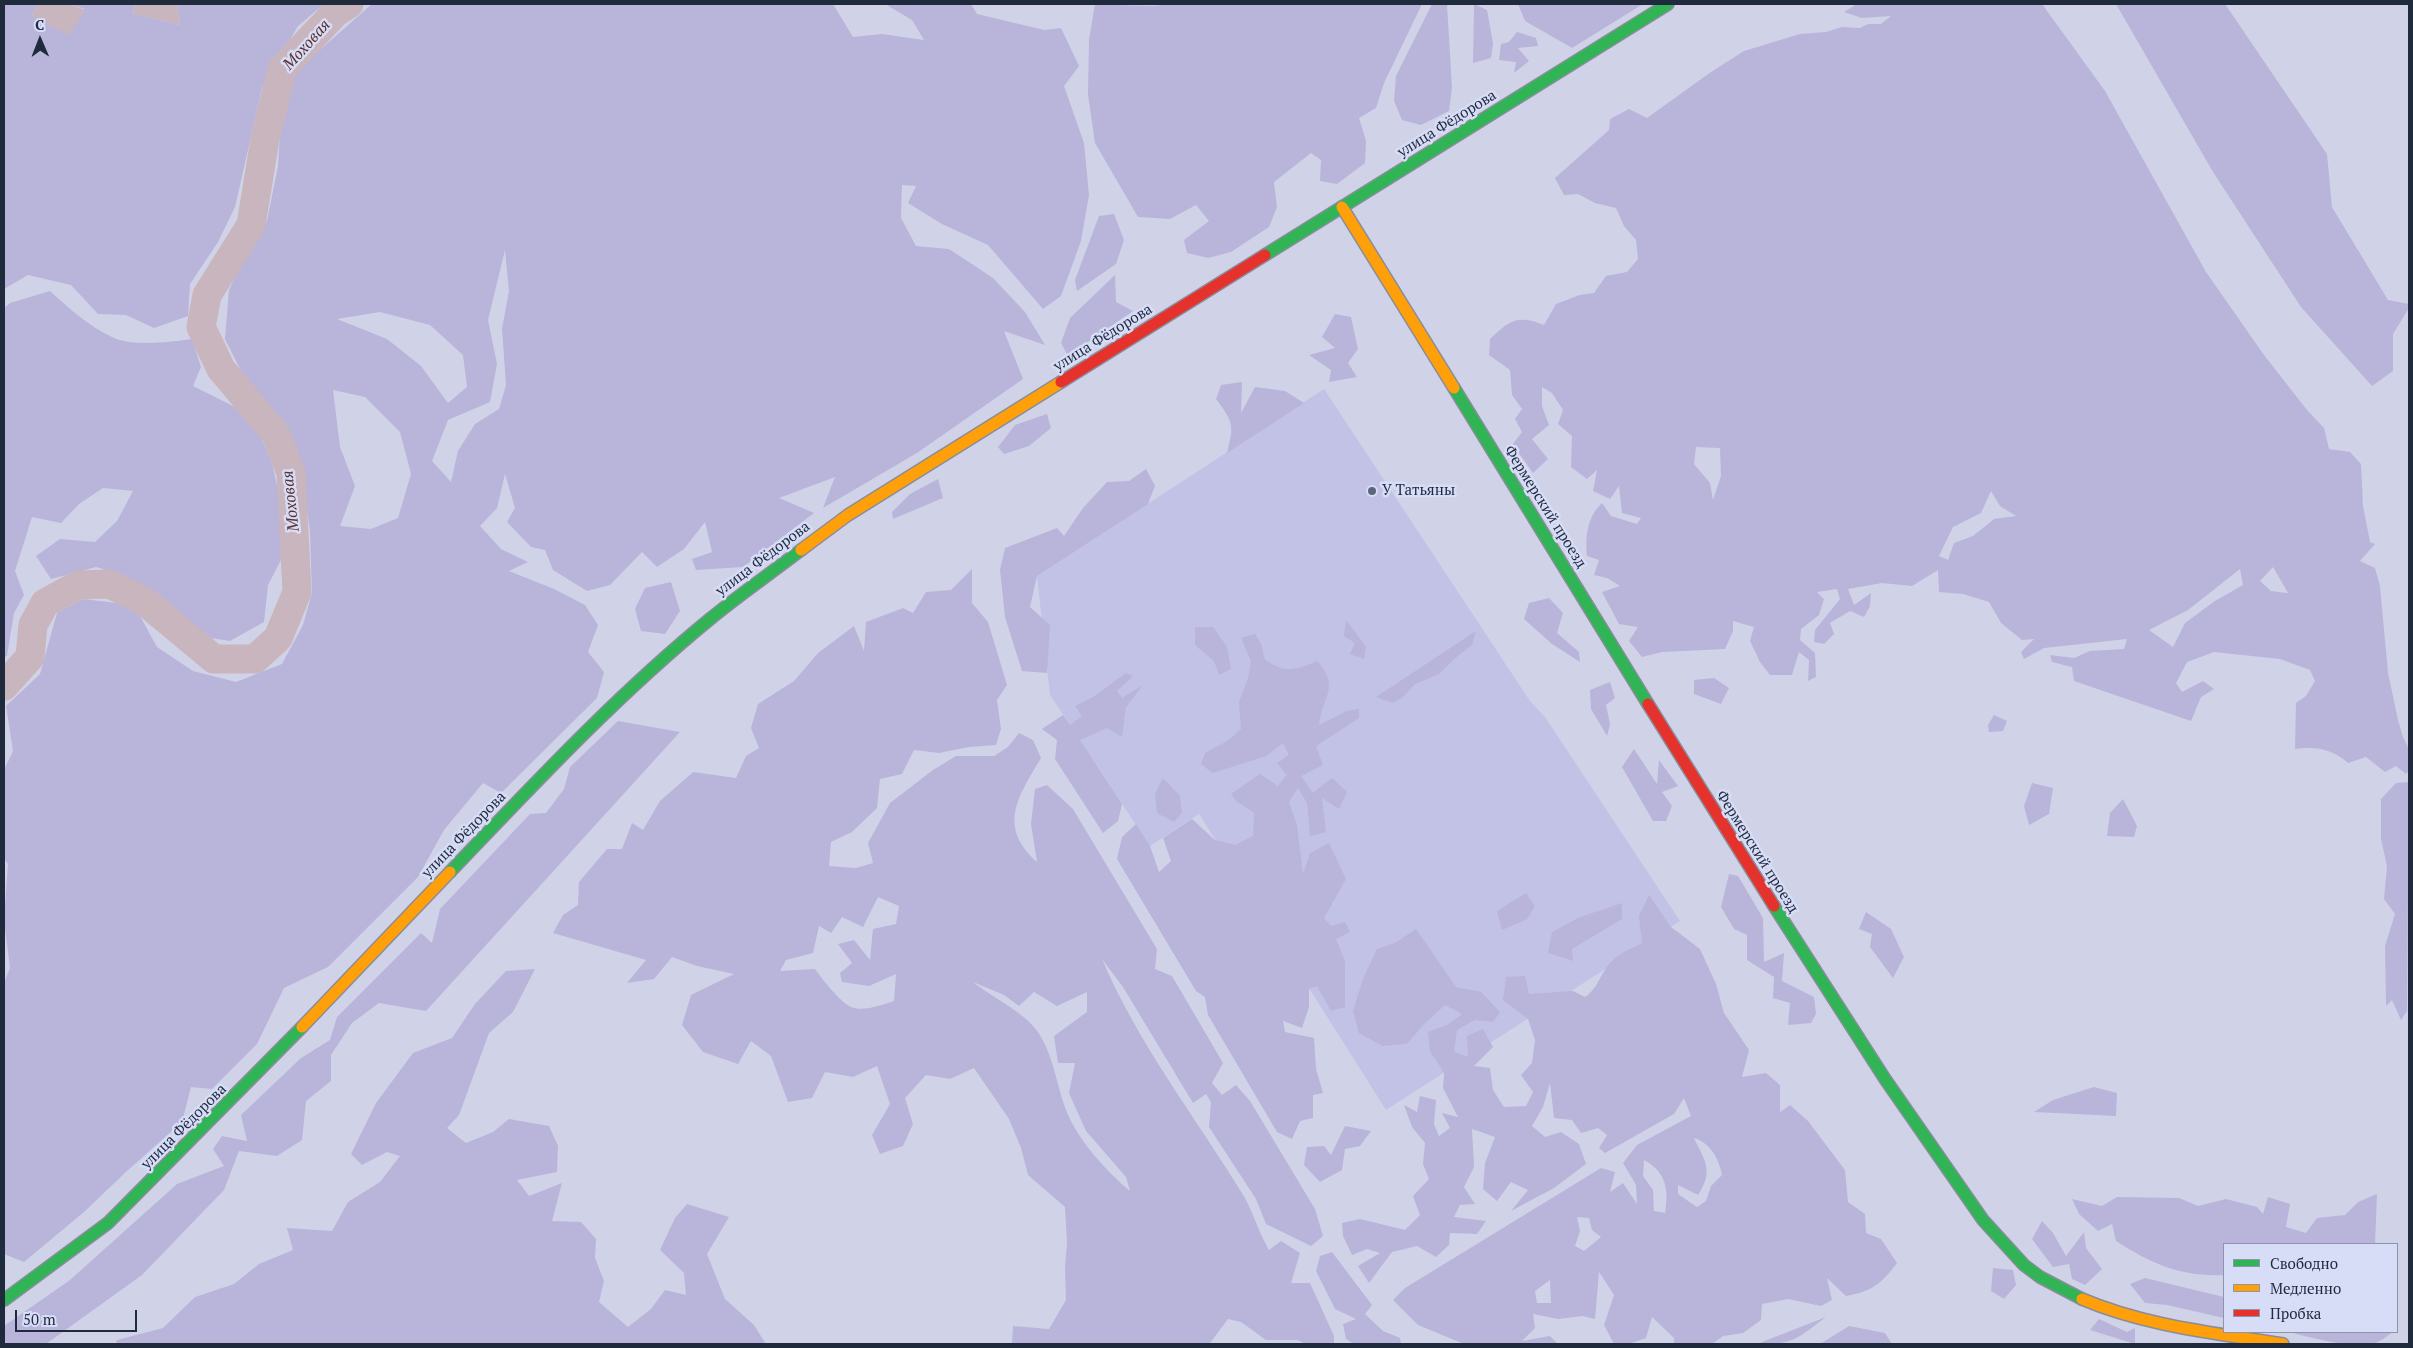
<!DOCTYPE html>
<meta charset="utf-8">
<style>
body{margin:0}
#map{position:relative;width:2413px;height:1348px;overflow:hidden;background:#d0d3e7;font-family:"PT Serif",serif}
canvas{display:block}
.frame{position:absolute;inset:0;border:5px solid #1f2a3c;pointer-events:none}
.legend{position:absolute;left:2223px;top:1243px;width:175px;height:90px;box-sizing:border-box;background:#d7dcf7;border:1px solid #8d95ac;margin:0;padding:6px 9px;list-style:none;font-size:15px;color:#1f2a3c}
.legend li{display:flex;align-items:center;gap:10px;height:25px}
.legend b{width:25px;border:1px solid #8d95ac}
.north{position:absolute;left:15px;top:15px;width:50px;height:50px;-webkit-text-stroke:4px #d7dcf7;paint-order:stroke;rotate:359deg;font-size:14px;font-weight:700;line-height:20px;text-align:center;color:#1f2a3c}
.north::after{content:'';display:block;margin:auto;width:18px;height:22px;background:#1f2a3c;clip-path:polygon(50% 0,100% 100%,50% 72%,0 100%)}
.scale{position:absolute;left:15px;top:1310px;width:122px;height:22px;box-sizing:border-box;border:2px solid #1f2a3c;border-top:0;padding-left:6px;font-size:15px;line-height:18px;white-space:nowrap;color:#1f2a3c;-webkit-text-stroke:4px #d7dcf7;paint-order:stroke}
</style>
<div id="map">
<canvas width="2413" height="1348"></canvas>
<div class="frame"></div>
<ul class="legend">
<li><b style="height:6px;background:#30b455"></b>Свободно</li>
<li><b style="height:6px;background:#ff9f0a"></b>Медленно</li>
<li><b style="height:6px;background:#e5322d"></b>Пробка</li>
</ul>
<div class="north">С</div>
<div class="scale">50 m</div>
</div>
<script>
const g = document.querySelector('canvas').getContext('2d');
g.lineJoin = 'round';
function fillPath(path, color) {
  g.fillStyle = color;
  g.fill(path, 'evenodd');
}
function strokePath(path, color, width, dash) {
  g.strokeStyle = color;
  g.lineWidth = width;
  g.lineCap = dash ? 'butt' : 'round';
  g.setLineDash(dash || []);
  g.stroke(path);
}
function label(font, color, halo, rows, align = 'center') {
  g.font = font + ' "PT Serif",serif';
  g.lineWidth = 5;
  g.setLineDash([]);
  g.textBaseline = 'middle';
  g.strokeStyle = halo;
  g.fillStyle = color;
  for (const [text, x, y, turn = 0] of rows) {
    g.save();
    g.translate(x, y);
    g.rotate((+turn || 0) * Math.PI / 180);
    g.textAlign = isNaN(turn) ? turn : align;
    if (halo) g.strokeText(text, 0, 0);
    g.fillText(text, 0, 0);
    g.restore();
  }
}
const farmland = new Path2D(`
 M1324,389L1530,701L1545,717L1680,921L1386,1110L1199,814L1150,846L1050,695L1037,576Z`);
const green = new Path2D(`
 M4,4H37L32,16L85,9L70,4H136L132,13L180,25L177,4H324L298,26L262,88L235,207L218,242L190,284L188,316L154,328L126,315L98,314L71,285L28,275L4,289Z
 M372,4H833L853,37L882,34L924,40L912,20L885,4H971L977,14L1044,30L1061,28L1079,66L1064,86L1084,143L1089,195L1081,241L1061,296L1043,309L988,245L942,224L908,203L916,186L902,185L901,218L916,246L949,249L993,278L1025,312L1045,345L1004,331L1023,379L917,453L823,508L835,477L779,498L814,513L743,567L696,570L692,559L712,552L705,522L684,549L657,567L642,552L610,585L587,591L553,570L545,550L531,547L507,522L515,508L505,474L497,508L480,526L501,549L528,562L509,571L554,589L585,605L598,625L588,652L604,672L597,698L501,793L483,783L444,830L418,877L328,967L284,988L257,1044L212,1089L191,1087L182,1122L127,1171L84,1212L24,1262L4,1254V983L10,968L4,920L8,864L4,859V770L13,751L6,706L40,674L57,613L83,599L134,605L157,647L193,671L236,682L282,664L303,625L312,593L310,531L302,472L284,427L243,375L225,339L229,290L244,257L267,221L278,166L280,134L285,105L297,70ZM505,250L509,291L502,329L506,385L499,409L475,424L458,451L451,482L432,461L448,420L490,402L497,364L488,320ZM380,312L430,325L463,355L467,387L448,403L421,366L387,339L337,319ZM333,390L365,397L400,432L411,474L398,518L371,529L340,526L355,486L340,447Z
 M1095,4C1120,4 1145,8 1169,4H1422L1384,83L1376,108L1359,118L1366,141L1365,163L1337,184L1320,181L1321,160L1311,153L1274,182L1277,207L1269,227L1231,252L1208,258L1187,253L1184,240L1209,221L1196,205L1170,219L1138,217L1095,143L1088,95L1089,40Z
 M1432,4H1447L1452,88L1449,111L1421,125L1402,120L1394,101L1396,76Z
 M1474,4L1487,10L1493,43L1491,58L1473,63Z
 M1518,4H1643L1572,48L1525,21Z
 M1857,4H2042L2105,91L2206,272L2264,355L2307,410L2324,428L2329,449L2350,452L2361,464L2363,506L2370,542L2375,544L2360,561L2375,568L2380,586L2388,673L2398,720L2403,737L2409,749V771L2406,774L2396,766L2385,772L2366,757L2348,763C2333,749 2315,746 2295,749L2296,703L2306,696L2315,681L2310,670L2280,659L2214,652L2187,662L2176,683L2182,692L2203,681L2214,689L2201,697L2191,721L2074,681L2072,667L2052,662L2050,655L2074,658L2090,651L2124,649L2127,639L2044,648L2024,659L2021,652L2034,639L2022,640L2001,623L1989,602L1963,594L1939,592L1938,570L1912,586L1882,583L1848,589L1854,605L1871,593L1870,606L1864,617L1850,611L1830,623L1834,634L1824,644L1814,642L1815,630L1840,599L1837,589L1817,592L1824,599L1819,615L1801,629L1800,640L1815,653L1816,677L1808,681L1809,660L1799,652L1792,675H1770L1760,662L1750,641L1754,627L1733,621V631L1725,649L1662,652L1642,657L1629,641L1638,627L1619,624L1602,592L1620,586L1607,578L1594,575L1599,560L1587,556C1585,537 1587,517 1602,503L1611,516L1637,524L1641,518L1622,513L1619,486L1610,499L1593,491L1597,470L1587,479L1571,467L1572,436L1558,424L1563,410L1552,393L1542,387V406L1549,425L1532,439L1548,459L1533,473L1518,452L1509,449L1522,432L1515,419L1522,409L1512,395L1510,370L1489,355L1490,339C1509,321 1517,314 1544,325L1556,304L1580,295L1594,293L1606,276L1627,272L1638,259L1636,240L1624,226L1616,208L1595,203L1578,194L1564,195L1555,178L1609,130L1610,119L1629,109L1647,118L1711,72L1744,51L1800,34L1826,32L1842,27L1860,28L1868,24H1881L1891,16L1862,18L1844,12ZM1696,447L1720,448L1721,476L1713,500L1710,483L1694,464ZM1991,491L2000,506L2016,516L1994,519L1973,536L1954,543L1948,560L1939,556L1953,527L1981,513ZM2273,567L2288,593H2287L2271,591L2260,581ZM2240,569L2243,585L2215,601L2185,623L2173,647L2149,630L2188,610Z
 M2116,4H2225L2327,154L2332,207L2388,300L2409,304V308L2393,334V371L2372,386L2301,307L2213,172Z
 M1517,32L1536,38L1538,46L1518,48L1529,61L1514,73L1516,62L1499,60L1501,44L1509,42Z
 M1114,214L1124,240L1116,264L1077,291L1075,280L1099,216Z
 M1115,275L1116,302L1133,311L1068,356L1061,343L1070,318Z
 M50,291C69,308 88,326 112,337C131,347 171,342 192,339L201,367L193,386L233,406L256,425L272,463L282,507L281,560L268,585L264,622L230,641L198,636L172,609L138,591L126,576L96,567L51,579L36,556L60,539L95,542L117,521L133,491L103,488L79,504L61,523L32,517L15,571L24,595L14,613L7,656L4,657V308L10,303Z
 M1335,314L1351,317L1358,349L1348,363L1357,377L1329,382L1331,370L1309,355L1335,348L1322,337Z
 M1242,382L1241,413L1255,387L1285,391L1304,403L1227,453C1234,425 1234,423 1216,399L1221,385Z
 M1047,414L1051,428L1029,446L1004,454L998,447L1015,425Z
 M1146,469L1155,486L1148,504L1037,576L1030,607L1050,625L1047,673L1022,671L1005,617L1000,570L1005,548L1057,528L1064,536L1083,508L1107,482L1129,481Z
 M938,479L943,498L893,519L892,512L910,494Z
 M972,569V603L988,622L1007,685L997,700L1001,729L996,745L969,747L939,753L914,750L902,774L880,779L877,808L852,832L831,842L829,866L856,868L873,863L868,843L890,803L933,770L956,756H994L1008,747L1019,733L1033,740L1041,758C1018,797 997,826 1037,862L1031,824L1035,789L1047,785L1073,809L1157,949L1155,969L1172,976L1223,1063L1212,1083L1222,1095L1236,1085L1250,1101L1315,1209L1323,1236L1311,1246L1266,1224L1256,1199L1209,1127L1211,1102L1206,1094L1193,1103L1123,987L1102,959C1138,1044 1197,1119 1245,1198C1254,1215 1259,1233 1269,1250L1281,1241L1300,1253L1291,1283H1310L1334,1336V1344H1305L1298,1340H1266L1241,1322L1228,1319L1210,1343L1211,1344H1012L1013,1326L1049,1329L1066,1300L1065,1267L1067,1243L1065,1207L1028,1175L1021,1148L1009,1119L974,1068L950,1079L926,1075L905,1098L913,1124L903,1146L880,1154L872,1135L890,1104L877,1066L853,1077L825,1072L812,1098L788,1102L771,1056L751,1041L738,1064L703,1052L682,1025L691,995L734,974L697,966L672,957L654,979L627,983L646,960L553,933L563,915L578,905L579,882L607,849H622L632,823L643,830L660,801L693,772L736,778L746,756L759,748L751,728L758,704L794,681L818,653L854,626L864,651L866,622L903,608L913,613L926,592L951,590ZM878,897L899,906L896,924L873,929L870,960L854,940L838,944L852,963L840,973L842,982L869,986L896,974L894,1001C882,1005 863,1012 851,1007C839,1001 823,980 815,969L780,971L786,960L813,953L819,926L831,933L842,917L863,927ZM973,982L1004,995L1019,1006L1034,992L1057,1006L1087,992V1012L1054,1036L1058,1063H1075L1069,1093L1086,1131L1126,1177L1130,1191C1106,1171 1077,1139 1066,1110C1057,1087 1054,1059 1041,1037C1029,1014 994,999 973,982Z
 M671,582L680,611L665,634L641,631L635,609L645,588Z
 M1549,598L1563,613L1557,633L1579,652L1580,662L1552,644L1524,619L1529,603Z
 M1346,620L1366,647L1364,659L1350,654L1355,643L1344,636Z
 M1195,627H1213L1227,647L1231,669L1219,675L1214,661L1195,645Z
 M1476,631L1472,645L1454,659L1439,674L1415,684L1402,698L1392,703L1376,697Z
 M1255,634L1261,644L1265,660C1286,673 1294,671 1317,661C1341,688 1322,696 1319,725L1347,711L1359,709V718L1316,746L1323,765L1301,776L1313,793L1332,778L1347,792L1339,809L1322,798L1326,832L1310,836L1307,803L1298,788L1289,802L1297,825L1303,874L1310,853L1329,843L1346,879L1324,918L1331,926L1345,922L1350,932L1336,939L1345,961V1007L1331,1011L1317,986L1309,989V1007L1302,1028L1283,1021L1285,1032L1314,1038L1316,1069L1323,1093L1313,1095V1118L1300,1121L1292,1139L1277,1132L1208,1015L1205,997L1196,991L1117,859L1122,837L1136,824L1150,846L1159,872L1171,861L1163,838L1192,819L1215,840L1235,845L1253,836L1254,813L1236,801L1231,794L1260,774L1278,786L1287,775L1277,763L1289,755L1283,743L1266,756L1213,773L1201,764L1205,753L1229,740L1241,729L1239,702L1248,678L1251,661L1241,638Z
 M1126,673L1133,676L1117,691L1122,698L1143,685L1126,707L1122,737L1107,728L1080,740L1122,804L1118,821L1103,833L1055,759L1057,740L1042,729L1063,715L1070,725L1082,716L1075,706L1093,697Z
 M1714,678L1729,688L1721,704L1694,694V680Z
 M1610,682L1615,698L1606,705L1610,724L1607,736L1591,709L1590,690Z
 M1994,715L2007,721L2003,731L1989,732L1988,725Z
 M618,721L680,732L426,1011L379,1003L352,1023L331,1055V1081L306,1101L302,1140L277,1156L239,1151L224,1190L142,1275L46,1344H4V1326L70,1280L177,1184L224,1166L213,1149L222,1136L247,1141L241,1115L301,1058L330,1040L337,1017L421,933L432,943L440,909L530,814L546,813L564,789L570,767Z
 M1634,749L1657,784L1659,760L1678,786L1662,792L1672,806L1666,821H1653L1622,767Z
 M1163,778L1180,796L1182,813L1174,822L1157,813L1155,794Z
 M2409,782L2407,1011L2401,1020L2392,1000L2386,1006L2385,946L2395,914L2384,899L2387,866L2381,839V799L2396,783Z
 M2032,783L2053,788L2049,814L2029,825L2024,806Z
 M2123,799L2137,826L2134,837L2107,836L2110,813Z
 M1729,874L1738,876L1763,918L1764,962L1784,953L1782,981L1814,997L1816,1014L1811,1023L1788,1025L1790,1003L1773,998L1774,977L1747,960V935L1734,929L1721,907Z
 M1526,893L1535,906L1527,919L1502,930L1497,911Z
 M1649,895L1671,927L1700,949L1716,984L1724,1013L1749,1050L1742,1077L1766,1073L1780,1085V1112L1790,1105L1808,1121L1845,1170L1848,1202L1865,1214L1866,1233L1881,1239L1897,1263C1881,1284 1873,1291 1846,1296L1827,1278L1832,1300L1821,1306L1788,1299L1762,1304L1761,1320L1743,1333L1723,1336L1712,1344H1674V1338L1652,1317L1646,1338L1629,1344H1614L1604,1325L1614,1295L1599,1272L1595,1319L1583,1316L1558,1319L1533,1314L1535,1328L1522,1341L1550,1336L1558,1344H1464L1418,1325L1393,1300L1405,1288L1601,1168L1615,1172L1610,1192L1623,1183L1637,1204L1636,1185L1623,1163L1637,1145L1691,1116L1684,1098L1674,1114L1605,1153L1599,1148L1607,1135L1598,1128L1581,1133L1572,1120L1554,1118L1550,1083L1543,1107L1532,1126L1545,1137L1561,1132L1579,1144L1586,1164L1554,1188L1511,1211L1528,1190L1511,1182L1497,1201L1483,1189L1485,1163L1495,1137L1472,1129L1474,1167L1464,1187L1475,1204L1460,1205L1454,1217L1486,1221L1477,1234L1450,1233L1449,1245L1436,1257L1417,1246L1392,1252L1369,1283L1358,1266L1380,1253L1367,1249L1352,1255L1343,1236L1342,1223L1360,1219L1405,1230L1420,1215L1413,1196L1429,1179L1423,1164L1425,1143L1412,1127L1404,1105L1417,1112L1420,1096L1436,1100L1434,1124L1439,1136L1450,1128L1442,1113L1458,1117L1443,1088L1444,1073L1430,1051L1428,1032L1449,1024L1462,1014L1445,1005L1425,1023L1407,1044L1383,1046L1359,1033L1353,1011L1363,979L1377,949L1395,943L1416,929L1456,987L1481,992L1500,1012L1493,1022L1475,1020L1457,1030L1454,1052L1468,1057L1467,1036L1483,1029L1493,1047L1474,1066L1490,1068L1493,1090L1504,1107L1526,1106L1533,1092L1521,1075L1532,1063L1535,1040L1528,1019L1503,1000L1506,977L1525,976L1529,994L1573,991L1585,997C1599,988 1601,970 1614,959C1621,952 1633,948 1642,943L1639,916ZM1694,1138C1710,1143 1719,1158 1722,1175L1711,1186L1706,1201L1697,1207L1678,1194V1185L1698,1195C1714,1171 1705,1161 1694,1138ZM1644,1160C1666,1172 1669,1189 1665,1213L1654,1211L1653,1190L1643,1176ZM1577,1217L1589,1218L1592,1230L1601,1237L1584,1251L1575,1246L1580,1231ZM1550,1280L1551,1303H1537L1535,1291Z
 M1622,903V919L1572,949L1573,961L1548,953L1552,932L1580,917Z
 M1866,912L1891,929L1904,957L1893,978L1870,947L1872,934L1859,929Z
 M535,969L513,1012L489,1033L459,1115L447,1128L466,1143L493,1132L509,1119L549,1126L558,1146L557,1172L517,1180L529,1196L562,1183L552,1221L581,1222L596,1239L595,1258L604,1281L599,1302L628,1327L651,1309L665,1290L686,1295L684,1273L660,1250L675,1218L687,1204L729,1217L707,1254L725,1299L754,1325L766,1344H116L117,1340L163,1328L195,1297L234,1284L259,1264L293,1250L287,1228L332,1231L348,1202L380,1182L400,1156L387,1152L362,1165L351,1154L376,1103L413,1053L452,1038L475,1004L506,971Z
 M2094,1087L2117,1093L2116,1116L2034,1112L2053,1100Z
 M1345,1126L1371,1131L1360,1146L1345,1149L1342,1170L1320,1182L1304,1165L1307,1147L1324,1146L1331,1155Z
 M2377,1194L2375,1244H2224V1275C2181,1277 2152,1264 2116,1241L2112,1224L2098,1231L2079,1214L2072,1199L2102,1206L2117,1197L2179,1198L2198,1206L2226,1199L2257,1207L2263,1214L2268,1197L2290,1204L2286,1227L2306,1233L2317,1218L2345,1215L2358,1202Z
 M2042,1221L2053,1233L2066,1256L2084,1232L2086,1248L2102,1269L2085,1285L2072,1279L2069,1264L2053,1267L2032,1239Z
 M1332,1252L1372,1305L1365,1314L1383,1331L1400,1338L1401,1344H1354L1346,1339L1343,1324L1356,1319L1335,1309L1316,1271L1320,1256Z
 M1993,1268L2013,1270L2016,1285L2004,1299L1991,1291Z
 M2145,1278L2224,1297V1318L2167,1305L2145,1303L2130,1284Z
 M1826,1317C1796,1339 1796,1344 1757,1344Z
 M2099,1319L2127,1332L2135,1328V1344L2090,1330Z
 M1849,1326L1885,1333L1892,1344H1820Z
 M2289,1332H2393C2387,1336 2379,1343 2372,1344C2348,1348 2313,1338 2289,1332Z`);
const water = new Path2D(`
 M37,4H70L85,10L69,35L32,16Z
 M136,4H177L180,25L132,13Z`);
const river = new Path2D(`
 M4,686L30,657L33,625L45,603L78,585L109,584L143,600L214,659H255L278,638L297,592L291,473L276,434L221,369L201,327L207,295L251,225L265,139L282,69L335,13L349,4`);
const fast = new Path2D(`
 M1265,255L1668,4
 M1454,388L1648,704
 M450,872C534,784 616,696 710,619C739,595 771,573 801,550
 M1774,906L1885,1079L1983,1220L2024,1265L2040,1277L2082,1299
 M4,1300L108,1223L302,1027`);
const slow = new Path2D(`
 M1342,207L1454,388
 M801,550L848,515L1061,382
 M302,1027L450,872
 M2082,1299C2145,1326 2216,1333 2283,1344`);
const jam = new Path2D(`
 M1061,382L1265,255
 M1648,704L1774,906`);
const markers = [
 [1372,491,5,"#5d6578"]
];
const streetNames = [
 ["улица Фёдорова",1447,124,-32],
 ["улица Фёдорова",1103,338,-32],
 ["Фермерский проезд",1545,507,58],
 ["улица Фёдорова",763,559,-37],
 ["улица Фёдорова",464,835,-46],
 ["Фермерский проезд",1757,852,58],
 ["улица Фёдорова",184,1127,-45]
];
const poiNames = [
 ["У Татьяны",1382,491]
];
const waterNames = [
 ["Моховая",307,45,-48],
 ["Моховая",291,501,-96]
];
fillPath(farmland, '#c1c2e6');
fillPath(green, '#b9b4da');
fillPath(water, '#c8b5be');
strokePath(river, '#c8b5be', 29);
strokePath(fast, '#888d9c', 14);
strokePath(slow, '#888d9c', 14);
strokePath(jam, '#888d9c', 14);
strokePath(fast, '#30b455', 11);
strokePath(slow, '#ff9f0a', 11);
strokePath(jam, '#e5322d', 11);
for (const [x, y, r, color] of markers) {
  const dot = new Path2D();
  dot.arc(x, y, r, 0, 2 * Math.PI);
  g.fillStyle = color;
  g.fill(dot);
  strokePath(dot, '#d7dcf7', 2);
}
label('15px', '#1f2a3c', '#d7dcf7', streetNames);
label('15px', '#1f2a3c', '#d7dcf7', poiNames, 'left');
label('italic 16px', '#5c322e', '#d7dcf7', waterNames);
</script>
